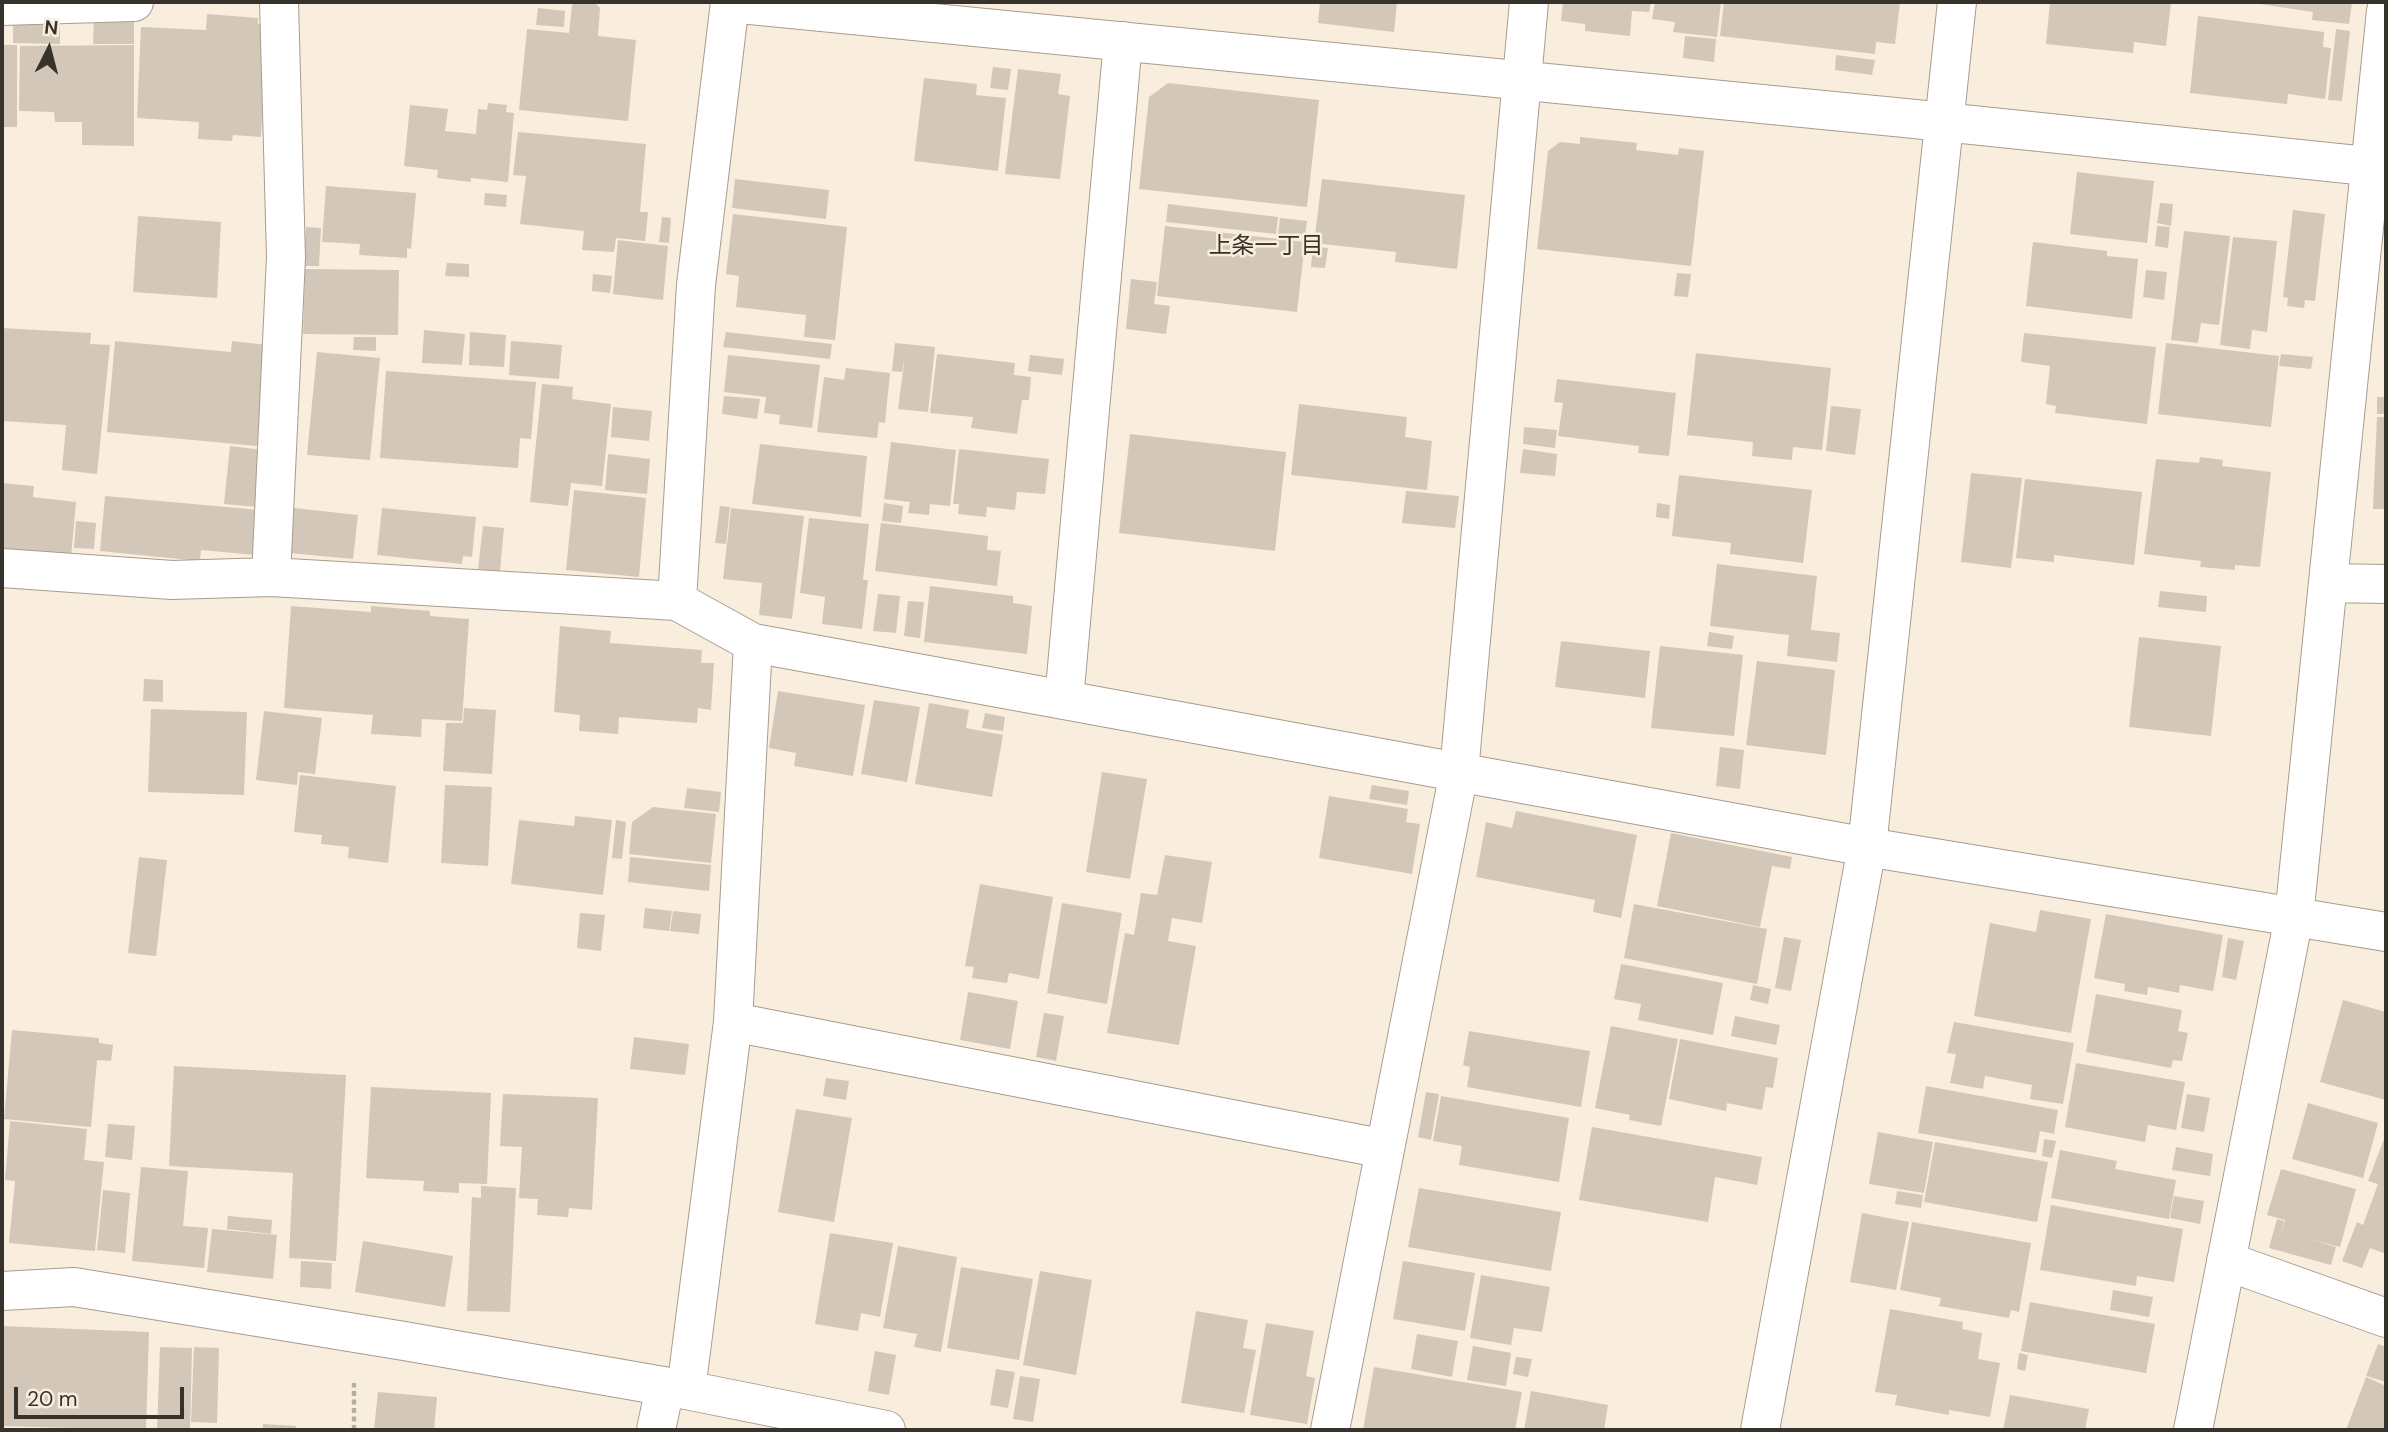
<!DOCTYPE html>
<meta charset="utf-8">
<style>
body{margin:0}
#map{position:relative;width:2388px;height:1432px;overflow:hidden;background:#f9edde;font-family:"DM Sans",sans-serif}
canvas{display:block}
.frame{position:absolute;inset:0;border:4px solid #36322c;pointer-events:none}
.north{position:absolute;left:14px;top:14px;width:70px;height:70px;-webkit-text-stroke:5px #f9edde;paint-order:stroke;rotate:6deg;font-size:19px;font-weight:700;line-height:28px;text-align:center;color:#36322c}
.north::after{content:'';display:block;margin:auto;width:24px;height:32px;background:#36322c;clip-path:polygon(50% 0,100% 100%,50% 72%,0 100%)}
.scale{position:absolute;left:14px;top:1387px;width:170px;height:32px;box-sizing:border-box;border:4px solid #36322c;border-top:0;padding-left:9px;font-size:21px;line-height:24px;white-space:nowrap;color:#36322c;-webkit-text-stroke:5px #f9edde;paint-order:stroke}
</style>
<div id="map">
<canvas width="2388" height="1432"></canvas>
<div class="frame"></div>
<div class="north">N</div>
<div class="scale">20 m</div>
</div>
<script>
const g = document.querySelector('canvas').getContext('2d');
g.lineJoin = 'round';
function fillPath(path, color) {
  g.fillStyle = color;
  g.fill(path, 'evenodd');
}
function strokePath(path, color, width, dash) {
  g.strokeStyle = color;
  g.lineWidth = width;
  g.lineCap = dash ? 'butt' : 'round';
  g.setLineDash(dash || []);
  g.stroke(path);
}
function label(font, color, halo, rows, align = 'center') {
  g.font = font + ' "DM Sans","Noto Sans JP",sans-serif';
  g.lineWidth = 5;
  g.setLineDash([]);
  g.textBaseline = 'middle';
  g.strokeStyle = halo;
  g.fillStyle = color;
  for (const [text, x, y, turn = 0] of rows) {
    g.save();
    g.translate(x, y);
    g.rotate((+turn || 0) * Math.PI / 180);
    g.textAlign = isNaN(turn) ? turn : align;
    if (halo) g.strokeText(text, 0, 0);
    g.fillText(text, 0, 0);
    g.restore();
  }
}
const building = new Path2D(`
 M576,2L596,4L600,8L598,36L636,40L628,121L519,110L527,29L569,33L572,5Z
 M1320,2H1397L1394,32L1318,23Z
 M1563,2H1651L1649,12L1632,11L1630,36L1585,31V24L1561,21Z
 M1655,2H1721L1717,37L1673,32L1675,22L1652,19Z
 M1724,2H1900L1895,44L1876,42L1875,54L1720,36Z
 M2050,2H2171L2166,46L2134,42L2133,53L2046,44Z
 M2246,2H2352L2349,24L2312,20L2313,12Z
 M538,8L565,11L564,27L536,25Z
 M207,14L258,18V24L267,25L261,137L233,135L232,141L198,139L199,122L137,118L141,27L206,30Z
 M2198,16L2324,32L2323,47L2331,48L2325,99L2288,94L2287,104L2190,93Z
 M94,17H134V44H93Z
 M13,19H60V44L13,43Z
 M2336,29L2350,31L2342,101L2328,100Z
 M1685,36L1716,39L1714,62L1683,58Z
 M2,45H17V127H2Z
 M134,45V146L82,145V122H55L54,112L19,111L20,46Z
 M1836,55L1875,60L1872,75L1835,70Z
 M993,67L1011,69L1008,90L990,88Z
 M1018,69L1061,74L1058,94L1070,96L1060,179L1005,174Z
 M924,78L977,84L976,95L1006,98L998,171L914,161Z
 M1168,83L1319,100L1307,207L1139,189L1149,97Z
 M488,103L507,105L506,112L514,113L508,182L471,178V182L437,178L438,170L404,166L410,105L448,109L445,131L476,134L478,109L487,110Z
 M518,132L646,144L640,212H648L645,241L616,238L614,252L582,250L584,231L520,224L526,176L513,175Z
 M1580,137L1637,143L1636,150L1678,155L1679,148L1704,151L1691,266L1537,249L1548,151L1560,142L1580,144Z
 M2077,172L2154,181L2147,243L2070,234Z
 M735,179L829,190L826,219L732,208Z
 M1322,179L1465,195L1457,269L1395,262L1396,252L1314,243Z
 M326,186L416,193L411,249L407,248V258L359,255L360,244L322,242Z
 M485,193L507,195L506,207L484,205Z
 M2160,203L2173,204L2171,226L2157,223Z
 M1168,204L1278,217L1276,234L1166,222Z
 M2293,210L2325,214L2315,301L2305,300L2304,308L2287,306L2288,298L2283,297Z
 M733,214L847,227L835,340L804,337L806,315L736,307L739,276L726,274Z
 M138,216L221,222L217,298L133,292Z
 M662,217L671,218L669,243L659,242Z
 M1280,218L1307,221L1305,238L1278,234Z
 M1165,226L1305,242L1297,312L1157,296Z
 M2157,226L2170,227L2168,248L2155,246Z
 M306,227L321,228L319,266H303Z
 M2184,231L2230,236L2219,325L2201,323L2198,343L2171,340Z
 M2233,237L2277,241L2267,332L2252,330L2250,349L2220,345Z
 M618,240L668,246L663,300L613,294Z
 M2033,242L2107,251V256L2138,259L2132,319L2026,306Z
 M1313,247L1328,248L1325,268L1311,267Z
 M447,263L469,264V277L445,276Z
 M305,269L399,270L398,335L303,334Z
 M2146,270L2167,272L2164,300L2143,297Z
 M1677,273L1691,274L1688,297L1674,296Z
 M593,274L612,276L610,293L592,291Z
 M1131,279L1157,282L1154,304L1170,306L1166,334L1126,329Z
 M2,328L91,333L90,344L110,345L97,474L62,470L66,425L2,421Z
 M424,330L465,334L462,365L422,363Z
 M470,332L506,335L504,367L469,365Z
 M726,332L832,344L830,359L723,347Z
 M2024,333L2156,347L2147,424L2055,413L2056,406L2046,404L2050,366L2021,362Z
 M354,337H376V351L353,350Z
 M115,341L231,352L232,341L267,345L257,446L107,432Z
 M511,341L562,345L559,379L509,375Z
 M895,343L935,347L928,412L898,409L905,355L902,372L892,371Z
 M2166,343L2279,356L2271,427L2158,414Z
 M317,352L380,358L370,460L307,455Z
 M1696,353L1831,368L1822,450L1793,447L1792,460L1752,456L1753,442L1687,435Z
 M937,354L1015,363L1014,375L1031,377L1029,400H1022L1017,434L971,428L973,417L930,413Z
 M2281,354L2313,357L2311,369L2279,366Z
 M728,355L820,365L812,428L779,424L780,415L764,413L766,397L724,392Z
 M1030,355L1064,359L1062,375L1028,371Z
 M846,368L890,373L885,423L879,422L877,438L817,432L824,377L844,380Z
 M386,371L536,382L531,439L520,438L518,468L380,458Z
 M1557,379L1676,393L1669,456L1638,453L1639,446L1558,436L1563,403L1554,402Z
 M542,384L573,387L572,399L611,404L602,486L571,483L568,506L530,502Z
 M724,396L760,399L757,419L722,414Z
 M2377,397H2386V414H2377Z
 M1299,404L1407,417L1405,437L1432,441L1427,490L1291,475Z
 M1831,406L1861,409L1855,455L1826,451Z
 M613,407L652,411L649,441L611,437Z
 M2377,417H2386V509H2373Z
 M1524,427L1557,430L1555,448L1523,444Z
 M1130,434L1286,452L1275,551L1119,533Z
 M891,442L956,450L950,506L930,504L929,515L908,513L910,502L884,499Z
 M760,444L867,456L861,517L752,504Z
 M230,446L263,450L258,507L224,504Z
 M959,449L1049,459L1045,494L1017,492L1015,510L987,507L986,517L958,514L959,504H953Z
 M1523,449L1557,454L1555,476L1520,473Z
 M608,454L650,459L647,494L605,490Z
 M2200,457L2223,460L2222,466L2271,472L2260,567L2235,565V570L2200,567L2201,561L2144,554L2156,459L2199,463Z
 M1971,473L2022,478L2011,568L1961,562Z
 M1679,475L1812,490L1803,563L1730,554L1731,543L1672,536Z
 M2025,479L2142,492L2134,565L2054,555V562L2016,558Z
 M2,483L34,486L33,497L76,502L71,557L2,550Z
 M574,490L646,498L639,577L566,570Z
 M1406,491L1459,496L1455,528L1402,523Z
 M105,496L259,510L255,555L201,550L200,561L100,551Z
 M884,503L903,506L901,523L882,521Z
 M1657,503L1670,505L1669,519L1656,517Z
 M720,506L730,507L726,544L715,543Z
 M294,508L358,515L353,559L290,553Z
 M382,508L476,517L472,557L463,556L462,564L377,555Z
 M731,508L804,516L792,619L759,615L762,583L723,579Z
 M809,518L869,524L863,580H868L862,629L822,624L825,597L800,593Z
 M76,521L96,523L94,549L74,548Z
 M881,523L988,536L987,550L1001,551L997,586L875,571Z
 M483,526L504,528L500,571L478,569Z
 M1717,564L1817,576L1811,630L1840,633L1837,662L1787,656L1789,635L1710,626Z
 M930,586L1013,596V603L1032,606L1027,654L924,642Z
 M2160,591L2207,596L2206,612L2158,607Z
 M878,594L900,596L896,633L873,631Z
 M908,601L924,602L920,638L904,636Z
 M291,606L371,612V606L430,611V616L469,619L462,721L422,719L421,737L371,734L373,715L284,708Z
 M560,626L611,631L610,643L702,650L701,663H714L711,710L698,708L697,723L619,717L618,734L579,731L580,715L554,712Z
 M1709,632L1734,636L1732,649L1707,646Z
 M2139,637L2221,646L2211,736L2129,727Z
 M1561,641L1650,651L1645,698L1555,687Z
 M1660,646L1743,655L1734,736L1651,728Z
 M1757,661L1835,670L1826,755L1746,745Z
 M144,679L163,680V702L143,701Z
 M778,691L865,705L853,776L794,766L796,753L769,748Z
 M874,700L920,707L907,782L861,774Z
 M929,703L969,710L966,728L1003,735L992,797L915,784Z
 M464,708L496,710L492,774L443,771L446,723H463Z
 M151,709L247,712L244,795L148,792Z
 M264,711L322,718L315,774L298,772L297,785L256,780Z
 M985,713L1005,717L1003,731L982,728Z
 M1720,747L1744,750L1740,789L1716,786Z
 M1102,772L1147,779L1130,879L1086,872Z
 M300,775L396,786L388,863L348,858L349,847L321,844L322,835L294,832Z
 M445,785L492,787L488,866L441,863Z
 M1372,785L1409,791L1407,805L1369,799Z
 M687,788L721,792L719,812L684,808Z
 M1329,796L1408,809L1406,822L1420,824L1412,874L1319,858Z
 M653,807L716,814L711,863L629,854L632,822Z
 M1516,811L1637,835L1621,918L1593,912L1595,900L1476,877L1486,822L1512,828Z
 M575,816L612,820L603,895L511,884L519,820L574,826Z
 M616,820L626,822L622,859L612,858Z
 M1671,833L1792,857L1790,869L1772,866L1760,927L1657,906Z
 M1165,855L1212,862L1202,923L1172,918L1168,941L1196,946L1179,1045L1107,1033L1125,933L1134,935L1141,893L1157,895Z
 M139,857L167,860L156,956L128,953Z
 M630,857L711,865L709,891L628,882Z
 M980,884L1053,897L1039,979L1009,973L1007,983L972,978L974,967L965,966Z
 M1062,903L1122,913L1107,1004L1047,993Z
 M1634,904L1767,929L1757,984L1624,958Z
 M645,908L672,911L669,931L643,928Z
 M2040,910L2091,919L2071,1033L1974,1016L1990,923L2036,932Z
 M673,911L701,914L699,934L670,931Z
 M580,913L605,915L601,951L577,948Z
 M2106,914L2223,935L2213,991L2180,985L2179,993L2148,987L2147,995L2124,991L2125,984L2094,978Z
 M1784,937L1801,940L1791,991L1775,988Z
 M2228,938L2244,941L2236,980L2222,977Z
 M1621,964L1723,983L1713,1035L1638,1020L1641,1004L1614,999Z
 M1753,985L1771,989L1768,1004L1750,1000Z
 M968,992L1018,1001L1010,1049L960,1040Z
 M2096,994L2182,1010L2178,1031L2188,1033L2182,1061L2173,1060L2171,1068L2086,1052Z
 M2343,1000L2386,1012V1100L2320,1082Z
 M1044,1013L1064,1016L1056,1061L1036,1057Z
 M1735,1016L1780,1025L1776,1045L1731,1036Z
 M1954,1022L2074,1043L2063,1104L2030,1099L2032,1085L1985,1076L1983,1089L1950,1083L1956,1054L1947,1053Z
 M1611,1026L1678,1039L1661,1126L1629,1120L1630,1115L1595,1108Z
 M12,1030L99,1038V1043L113,1045L111,1061L97,1060L91,1127L4,1119Z
 M1469,1031L1590,1051L1581,1107L1467,1087L1470,1067L1463,1065Z
 M634,1037L689,1044L685,1075L630,1069Z
 M1680,1039L1778,1058L1773,1088L1766,1087L1762,1110L1727,1103L1726,1111L1669,1099Z
 M2076,1063L2185,1082L2176,1130L2148,1125L2145,1142L2065,1127Z
 M174,1066L346,1075L336,1261L289,1258L293,1173L169,1166Z
 M826,1078L849,1081L846,1100L823,1096Z
 M1926,1086L2058,1110L2054,1134L2040,1131L2036,1153L1918,1133Z
 M371,1087L491,1093L487,1184L459,1183V1193L423,1191L424,1181L366,1178Z
 M1426,1092L1439,1094L1431,1140L1418,1137Z
 M503,1094L598,1098L592,1210L569,1208L568,1217L537,1215L538,1199L519,1198L522,1147L500,1146Z
 M2187,1094L2210,1098L2204,1132L2181,1128Z
 M1441,1096L1569,1118L1559,1182L1459,1165L1462,1146L1433,1141Z
 M2308,1103L2378,1123L2363,1178L2292,1159Z
 M796,1109L852,1118L834,1222L778,1212Z
 M10,1121L87,1129L84,1160L104,1162L95,1251L9,1243L15,1181L5,1180Z
 M108,1124L135,1126L132,1160L105,1157Z
 M1592,1127L1762,1157L1757,1185L1715,1177L1708,1222L1579,1200Z
 M1878,1132L1933,1142L1924,1193L1869,1184Z
 M2386,1134V1254L2370,1248L2362,1268L2342,1261L2357,1222L2363,1225L2378,1184L2368,1181Z
 M2044,1139L2056,1141L2052,1158L2042,1156Z
 M1935,1142L2048,1162L2037,1222L1924,1202Z
 M2176,1147L2213,1154L2210,1176L2172,1170Z
 M2060,1150L2117,1161L2115,1169L2176,1180L2169,1219L2051,1198Z
 M141,1167L188,1171L183,1226L208,1228L204,1268L132,1261Z
 M2281,1169L2356,1189L2340,1247L2310,1239L2336,1247L2331,1265L2269,1248L2277,1219L2284,1221L2281,1233L2285,1220L2267,1215Z
 M481,1186L516,1188L510,1312L467,1311L472,1197L481,1198Z
 M1419,1188L1561,1212L1551,1271L1408,1247Z
 M103,1190L130,1193L125,1253L97,1250Z
 M1897,1191L1923,1195L1921,1208L1895,1204Z
 M2174,1196L2204,1201L2200,1224L2170,1218Z
 M2051,1205L2183,1229L2174,1282L2137,1276L2136,1286L2040,1270Z
 M1862,1213L1909,1222L1896,1290L1850,1282Z
 M228,1216L272,1220L271,1234L227,1229Z
 M1912,1222L2031,1243L2019,1312L2011,1310L2009,1318L1939,1306L1941,1298L1900,1290Z
 M212,1229L277,1235L273,1279L207,1272Z
 M830,1233L893,1243L880,1317L861,1313L858,1331L815,1324Z
 M363,1241L453,1256L445,1307L355,1292Z
 M898,1246L957,1257L941,1352L914,1347L917,1334L883,1328Z
 M301,1261L332,1263L331,1289L300,1287Z
 M1403,1261L1475,1273L1465,1331L1393,1319Z
 M961,1267L1033,1279L1019,1360L947,1348Z
 M1040,1271L1092,1280L1076,1375L1023,1365Z
 M1481,1275L1550,1287L1542,1332L1514,1328L1511,1345L1470,1338Z
 M2113,1290L2153,1297L2149,1317L2110,1310Z
 M2030,1302L2155,1324L2146,1373L2021,1351Z
 M1890,1309L1963,1322L1962,1329L1982,1333L1978,1359L2000,1363L1990,1417L1949,1410V1415L1895,1405L1897,1395L1875,1392Z
 M1196,1311L1248,1320L1243,1348L1256,1350L1244,1413L1181,1403Z
 M1266,1323L1314,1331L1306,1376L1315,1378L1307,1424L1250,1415Z
 M2,1326L149,1332L146,1430L2,1426Z
 M1417,1334L1458,1341L1452,1377L1411,1369Z
 M2378,1344L2386,1347V1382L2366,1376Z
 M1473,1346L1511,1353L1506,1386L1467,1380Z
 M160,1347L192,1348L190,1430H157Z
 M194,1347L219,1348L217,1423L191,1422Z
 M875,1351L896,1355L889,1395L868,1391Z
 M2019,1353L2028,1355L2025,1371L2017,1369Z
 M1516,1357L1532,1359L1528,1377L1513,1374Z
 M1374,1367L1522,1392L1515,1430H1363Z
 M996,1369L1015,1372L1008,1408L990,1405Z
 M1020,1376L1040,1379L1033,1422L1013,1419Z
 M2366,1377L2386,1386V1430H2346Z
 M1531,1391L1608,1405L1604,1430H1524Z
 M378,1392L437,1397L434,1430H374Z
 M2010,1395L2089,1409L2085,1430H2003Z
 M263,1424L296,1426V1430H263Z`);
const path = new Path2D(`
 M354,1430V1383`);
const minor = new Path2D(`
 M730,3L1905,118L2386,168
 M2,6L134,2
 M2,568L172,580L271,577L677,601L753,643L1867,847L2386,932
 M271,577L286,257L279,2
 M2328,583L2386,584
 M677,601L696,285L730,2
 M1064,700L1123,41
 M733,1022L1385,1149
 M2226,1261L2386,1318
 M2,1291L74,1287L404,1341L686,1390L886,1430
 M686,1390L733,1022L753,643
 M656,1430L665,1387
 M1330,1430L1459,772L1529,2
 M1760,1430L1867,847L1957,2
 M2193,1430L2294,917L2386,11`);
const neighbourhoodNames = [
 ["上条一丁目",1266,247]
];
fillPath(building, '#d3c7b9');
strokePath(minor, '#a89c8e', 40);
strokePath(path, '#b7aea2', 4.5, [5, 3.5]);
strokePath(minor, '#fff', 38);
label('23px', '#393024', '#f9edde', neighbourhoodNames);
</script>
